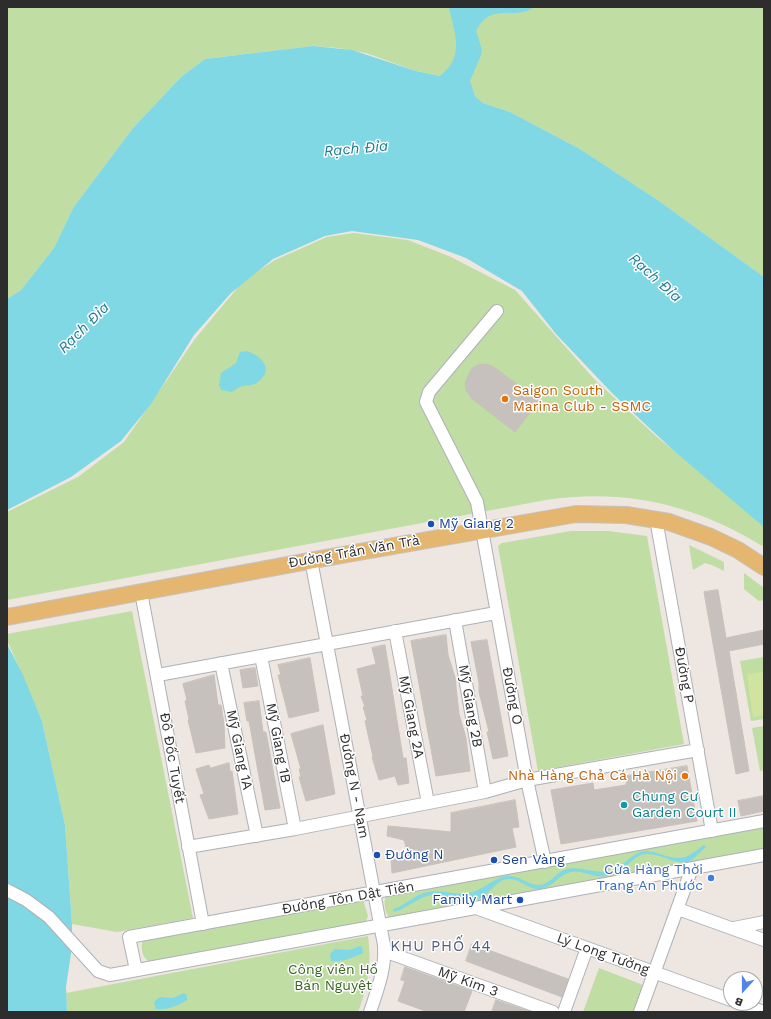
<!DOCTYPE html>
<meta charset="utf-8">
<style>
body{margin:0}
#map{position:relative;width:771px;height:1019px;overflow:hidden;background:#ede6e1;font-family:"Work Sans",sans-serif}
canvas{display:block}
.frame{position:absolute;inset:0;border:8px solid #2d2d2d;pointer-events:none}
.north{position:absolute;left:723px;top:971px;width:40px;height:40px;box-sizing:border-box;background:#fff;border:1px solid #ababab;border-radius:50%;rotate:201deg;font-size:11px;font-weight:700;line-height:16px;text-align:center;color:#2d2d2d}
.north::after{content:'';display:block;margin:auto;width:14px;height:18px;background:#5285e8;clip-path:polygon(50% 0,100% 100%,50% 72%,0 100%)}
</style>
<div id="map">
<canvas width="771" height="1019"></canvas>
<div class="frame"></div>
<div class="north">B</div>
</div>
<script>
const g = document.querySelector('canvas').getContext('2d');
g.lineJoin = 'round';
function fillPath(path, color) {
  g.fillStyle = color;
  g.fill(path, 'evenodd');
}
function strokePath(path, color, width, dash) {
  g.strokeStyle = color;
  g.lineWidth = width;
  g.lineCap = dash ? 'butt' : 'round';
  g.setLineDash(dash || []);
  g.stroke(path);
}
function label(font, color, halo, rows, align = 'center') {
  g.font = font + ' "Work Sans",sans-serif';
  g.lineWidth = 3;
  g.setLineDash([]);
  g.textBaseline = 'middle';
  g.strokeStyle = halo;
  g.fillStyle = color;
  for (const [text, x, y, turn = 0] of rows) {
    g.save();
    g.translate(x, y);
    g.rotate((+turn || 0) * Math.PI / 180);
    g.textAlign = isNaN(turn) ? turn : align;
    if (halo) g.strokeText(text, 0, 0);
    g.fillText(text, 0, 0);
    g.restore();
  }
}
const green = new Path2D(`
 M7,7H764V277L659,201L580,149L510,112L483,103L475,96L471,86L440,76L416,71L366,53L338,48L313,46L205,59L181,77L133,128L73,208L54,248L21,290L7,299Z
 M354,233L408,240L451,257L515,290L595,380L657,437L764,524V547C696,505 626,488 546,500L7,600V512L78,477L124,442L195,339L244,280L275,260L327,237Z
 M571,531H608L647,536L684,744L538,771L498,546L502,543Z
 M689,545L724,562V571L712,565L705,563L693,570Z
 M744,573L764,588V600L759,601L744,589Z
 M132,611L193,918L117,932L72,924L65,825L42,721L7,640V634Z
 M764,657V719L751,721L740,661Z
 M764,726V770L760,771L752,728Z
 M764,825V851L390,919C385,914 383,902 386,896Z
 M363,900L368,916L365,923L150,962C142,958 140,948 143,940Z
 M368,936C372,964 368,986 358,1012H67L66,993Z
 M599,968L643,985L633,1012H583Z`);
const pitch = new Path2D(`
 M764,672V715L753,717L747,674Z`);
const water = new Path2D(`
 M449,7H535C512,22 492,0 476,31L482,50L481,55L470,81L475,96L483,103L510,112L580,149L659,201L764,277V527L674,451L613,394L556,334L522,291L466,258L418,240L352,231L325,236L273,259L231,293L194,335L151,404L121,441L71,477L7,510V299L21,290L54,248L73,208L133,128L181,77L205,59L313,46L352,50L416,71L440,76C466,56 454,33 449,7Z
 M246,351C261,355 275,369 258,382C252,387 245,384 240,387C237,388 235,390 232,392L221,390L219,385L221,373L236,363L240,352Z
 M7,644L23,675L42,721L65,825L72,924V947L66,987L67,1012H7Z
 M704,845L706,847L692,860L686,863C673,863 661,854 648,854C631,854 625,874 609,876C593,879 582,869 571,872C558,875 553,888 539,889C527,889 519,878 508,879C496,880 489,895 478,899C459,905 449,894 433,895C419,896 408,908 394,912L393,909C406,906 414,894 428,892C443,889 459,897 473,892C485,888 494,878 506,876C518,875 527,884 538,885C551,885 555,872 567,869C580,866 594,874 609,871C623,868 630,853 645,851C651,851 655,852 660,854C683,862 686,858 704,845Z
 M360,946L362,947L363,953C352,958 343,962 331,961L330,954L335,949L349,950Z
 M184,993L187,995V1000C177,1006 168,1010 156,1009L154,1002L160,997L173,998Z`);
const building = new Path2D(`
 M486,364L494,367L539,401L515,432L471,398L466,390L465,383L471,369L478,365Z
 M718,590L726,638L764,630V644L729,651L749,771L736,774L704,592Z
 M446,635L448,655L455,677L459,714L466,738L470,771L436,776L411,641Z
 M487,640L508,756L493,759L487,732H489L479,692V683L471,642Z
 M385,645L403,758H406L409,783L398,785L395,776L379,780L372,757H373L365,721L367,720L363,707H365L361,696H363L357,669L376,664L372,648Z
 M310,658L319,711L289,718L278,675H281L278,665Z
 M255,668L258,686L243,688L240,670Z
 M214,675L218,705H221L224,724L225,748L196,753L188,720L189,719L185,701L187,700L183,684Z
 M259,701L263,732H266L280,808L265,810L249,721H247L244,703Z
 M323,725L335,794L306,801L299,777H301L299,769H301L291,734Z
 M229,763L230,772L232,771L238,814L209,819L200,795L204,794L196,769L209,765L210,768Z
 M687,766L697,821L561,844L551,790L593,783L594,790L626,785L627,776Z
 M764,796V811L741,816L738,801Z
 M515,800L519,827L512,828L516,847L392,873L391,859L409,858L404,840L387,836L388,826L451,832V813Z
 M472,944L568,979L562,997L466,961Z
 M405,967L472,991L464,1012H428L398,1001L405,981L401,980Z
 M496,1000L531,1012H492Z`);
const minor = new Path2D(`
 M497,311L429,392L426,402L477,502L527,780L545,862
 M656,519L712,831
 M311,560L384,945C386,968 377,991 370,1012
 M141,592L203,924
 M455,620L485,792
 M395,631L428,803
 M261,656L295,829
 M221,663L257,836
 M158,675L496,613
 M188,847L295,829L485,792L527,780L698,750
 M7,890L26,900L49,917L98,971L110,975L764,855
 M476,908L731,1000
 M678,909L764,940
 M734,928L764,922
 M384,951L553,1012
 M136,970L129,937L764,821
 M740,1003L764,1012
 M564,1012L587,948
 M640,1012L692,868`);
const major = new Path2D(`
 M7,617L325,558L576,514L626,515L669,522L711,537L738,550L764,567`);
const markers = [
 [505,399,4,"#e8710a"],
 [431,524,4,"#1a4fb4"],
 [685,776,4,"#e8710a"],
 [624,805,4,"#0f9aa8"],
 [377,855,4,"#1a4fb4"],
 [494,860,4,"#1a4fb4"],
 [711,878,4,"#3f7fe0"],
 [520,900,4,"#1a4fb4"]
];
const foodNames = [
 ["Saigon South",513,391],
 ["Marina Club - SSMC",513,407],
 ["Nhà Hàng Chả Cá Hà Nội",677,776,"right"]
];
const transitNames = [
 ["Mỹ Giang 2",439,524],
 ["Đường N",385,855],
 ["Sen Vàng",502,860],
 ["Family Mart",512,900,"right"]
];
const streetNames = [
 ["Đường Trần Văn Trà",354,552,-10],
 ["Đường P",684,675,80],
 ["Đường O",512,696,79],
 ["Mỹ Giang 2B",470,706,80],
 ["Mỹ Giang 2A",411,717,79],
 ["Mỹ Giang 1B",278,743,79],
 ["Mỹ Giang 1A",239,750,78],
 ["Đô Đốc Tuyết",172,758,80],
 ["Đường N - Nam",354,786,79],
 ["Đường Tôn Dật Tiên",348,898,-10],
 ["Lý Long Tường",603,954,20],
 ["Mỹ Kim 3",468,982,20]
];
const cultureNames = [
 ["Chung Cư",632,797],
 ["Garden Court II",632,813]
];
const shopNames = [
 ["Cửa Hàng Thời",703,870],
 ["Trang An Phước",703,886]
];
const parkNames = [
 ["Công viên Hồ",333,970],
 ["Bán Nguyệt",333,986]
];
const waterNames = [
 ["Rạch Đỉa",356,149,-5],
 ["Rạch Đỉa",655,278,42],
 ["Rạch Đỉa",84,328,-45]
];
const neighbourhoodNames = [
 ["KHU PHỐ 44",441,947]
];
fillPath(green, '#c0dda3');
fillPath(pitch, '#d1e3a0');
fillPath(water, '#7fd8e3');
fillPath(building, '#c6c1bc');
strokePath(building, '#c8c1ba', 1);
strokePath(minor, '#adb1b7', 14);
strokePath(major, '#c4c4c4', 18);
strokePath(minor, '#fff', 12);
strokePath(major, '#e4b66f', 16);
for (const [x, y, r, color] of markers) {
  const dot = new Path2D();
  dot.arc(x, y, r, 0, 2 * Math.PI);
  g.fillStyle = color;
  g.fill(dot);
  strokePath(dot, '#fff', 1.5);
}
label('14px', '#c56008', '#fff', foodNames, 'left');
label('14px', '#164399', '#fff', transitNames, 'left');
label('14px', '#2d2d2d', '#fff', streetNames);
label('14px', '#0d838f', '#fff', cultureNames, 'left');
label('14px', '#366cbe', '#fff', shopNames, 'right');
label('14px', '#3a6423', '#fff', parkNames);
label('italic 15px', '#1b7c92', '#fff', waterNames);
g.letterSpacing = '1px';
label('15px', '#515f7a', '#fff', neighbourhoodNames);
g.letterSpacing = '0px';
</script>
